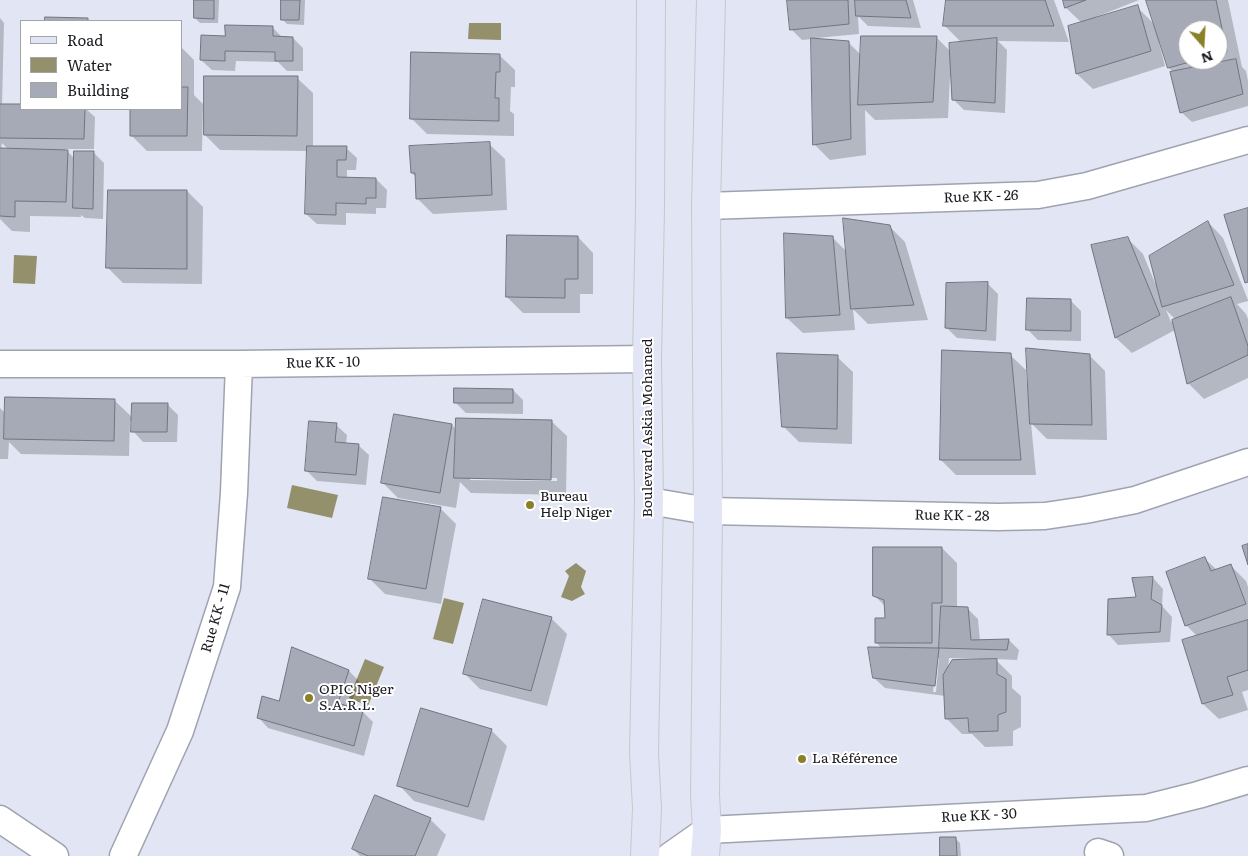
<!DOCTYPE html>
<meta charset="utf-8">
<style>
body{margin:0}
#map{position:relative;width:1248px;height:856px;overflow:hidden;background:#e2e6f4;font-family:Literata,serif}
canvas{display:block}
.legend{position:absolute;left:20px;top:20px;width:162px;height:90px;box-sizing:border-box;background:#fff;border:1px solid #a3a4a6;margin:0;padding:6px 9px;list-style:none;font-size:15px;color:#1a1b20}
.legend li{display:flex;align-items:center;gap:10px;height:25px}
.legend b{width:25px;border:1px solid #a3a4a6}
.north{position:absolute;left:1178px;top:20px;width:50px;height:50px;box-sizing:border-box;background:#fff;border:1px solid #a3a4a6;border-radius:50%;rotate:161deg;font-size:14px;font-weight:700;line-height:20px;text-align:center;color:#1a1b20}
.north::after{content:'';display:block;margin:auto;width:18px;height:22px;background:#898027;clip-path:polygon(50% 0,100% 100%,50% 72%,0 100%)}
</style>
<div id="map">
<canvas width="1248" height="856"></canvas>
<ul class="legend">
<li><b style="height:6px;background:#e1e5f5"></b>Road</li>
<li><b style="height:14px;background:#94906b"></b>Water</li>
<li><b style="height:14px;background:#a6aab7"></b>Building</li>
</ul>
<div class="north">N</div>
</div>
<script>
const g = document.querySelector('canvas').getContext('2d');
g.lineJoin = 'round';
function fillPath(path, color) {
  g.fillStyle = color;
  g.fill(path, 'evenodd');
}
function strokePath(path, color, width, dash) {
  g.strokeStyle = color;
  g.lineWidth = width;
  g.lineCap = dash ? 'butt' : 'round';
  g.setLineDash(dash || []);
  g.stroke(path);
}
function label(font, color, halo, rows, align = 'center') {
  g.font = font + ' Literata,serif';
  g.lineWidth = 4;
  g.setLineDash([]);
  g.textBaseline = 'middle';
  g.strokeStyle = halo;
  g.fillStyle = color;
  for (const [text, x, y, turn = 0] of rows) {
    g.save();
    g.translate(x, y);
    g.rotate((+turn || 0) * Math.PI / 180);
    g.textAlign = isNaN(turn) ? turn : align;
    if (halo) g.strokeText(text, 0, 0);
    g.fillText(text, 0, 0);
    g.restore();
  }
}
const water = new Path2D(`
 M469,23H501V40L468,39Z
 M14,255L37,256L35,284L13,283Z
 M292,485L338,495L332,518L287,508Z
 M576,563L586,571L581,587L585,594L572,601L561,597L569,576L565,571Z
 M444,598L464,603L453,644L433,639Z
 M365,659L384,667L368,706L349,698Z`);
const shadow = new Path2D(`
 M195,0H219L218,23H200L195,18Z
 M283,0H305L304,25L287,24L282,19Z
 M788,0H913L921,28L868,26L858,16L859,34L816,38V40L848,42L861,55L936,37L951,52L962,43L944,25L947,0H1054L1069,42L998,41L1007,50L1005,113L964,110L953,99L952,76H950L948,118L875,120L865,110L866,155L830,160L815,145L812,39L802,40L791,29Z
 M1064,0H1139L1096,17L1097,19L1137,7L1155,25L1149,0H1228L1242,67L1246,71L1248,81V106L1192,122L1181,112L1174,73L1169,68L1161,42L1159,43L1165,66L1093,89L1077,74L1070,27L1082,23L1066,8ZM1188,30H1218V60H1188Z
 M0,18L4,23L2,105L21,106V109H86L95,117L94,149H65L75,159L93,152L104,163L103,219L85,218L81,215V217L30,216V232L12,231L0,219ZM2,143L8,149H1Z
 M272,27L283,38H293L303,48V71H287L278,62L236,61L235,71L212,70L201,60L226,37Z
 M181,47L194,60V95L203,104L202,151H147L131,135V109H181Z
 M499,55L515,70V87H511L510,111L514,114V136L427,134L411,118Z
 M297,78L313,93V147L346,148L357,158L356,170H347V179H376L387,190L386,208H376V214L346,213V225L317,224L306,214L308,151L220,150L205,135Z
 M489,144L505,159L507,210L433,214L417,198L416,177L412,173Z
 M187,191L203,207L202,284L123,283L108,268Z
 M1208,222L1223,238L1248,300V301L1237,304L1246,314L1248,319V378L1204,399L1188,383L1175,330L1132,353L1116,338L1092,246L1127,238L1143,254L1155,283ZM1166,310L1176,320L1171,322Z
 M889,226L905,242L928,320L868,324L853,309L855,330L803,333L787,318L832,237L847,252Z
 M578,237L593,253V294H580V313H523L507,297Z
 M987,283L998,294L996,341L957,338L946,327Z
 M1071,301L1081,311V341L1038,340L1027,329Z
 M1010,355L1026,370L1027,386L1090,356L1105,371L1107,440L1047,439L1031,423L1036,475H956L941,460Z
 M837,357L853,372L852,444L799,442L783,426Z
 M513,390L523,400V414L466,413L455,402Z
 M115,401L133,418L168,405L178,415L177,442H143L133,431V421H130L129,456L21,454L9,442L8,459H0V408L6,414Z
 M551,421L567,436L566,495L471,493L460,482L456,508L398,498L383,483L452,425L457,430ZM470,477L557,478V481L470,480Z
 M336,425L347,435L346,444L358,445L369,455L366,485L317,481L306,470Z
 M440,508L456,524L441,604L385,594L369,578Z
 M942,548L957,563V608L968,609L978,619L980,641L1009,640L1019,650L1017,660L995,659L1012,676V688L1021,696V727L1013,731V746L985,747L972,734H962L946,718L945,696L885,688L874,678L882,649L876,642L886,619V607L874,595ZM937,658H939L936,692H933ZM949,658L978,659V661L948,670Z
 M1205,559L1217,570L1230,565L1246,581L1248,587V690L1242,692L1248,710L1219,719L1203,704L1184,641L1198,637L1186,625Z
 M1153,578L1163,589L1162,606L1172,617L1170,642L1118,645L1108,634Z
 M551,618L567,634L547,706L480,689L464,673Z
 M349,671L359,681L350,708L363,712L373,722L364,756L268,728L258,717L280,702Z
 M491,730L507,746L484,821L414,801L399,785Z
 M376,796L430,819L446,835L437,856H360L353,849Z
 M955,838L960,843L961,856H941Z`);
const building = new Path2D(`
 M194,0H214V19L194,18Z
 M281,0H300L299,20H281Z
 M787,0H848L849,24L790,30Z
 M855,0H906L911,18L856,16Z
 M946,0H1045L1054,26H943Z
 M1063,0H1086L1065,8Z
 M1146,0H1216L1227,52L1218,54V30H1188V60H1197L1168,68Z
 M1138,5L1151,51L1076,74L1068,26Z
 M45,17L88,18V21H45Z
 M225,25L273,26V36L293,37V61H275V52L225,51V61L200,60L201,35L225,36Z
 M861,36H937L933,102L858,105Z
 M811,38L849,41L851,139L813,145Z
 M997,38L995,103L952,100L949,43Z
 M411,52L500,54V72H496L495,98H499V121L410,119Z
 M1236,59L1243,94L1180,113L1170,72Z
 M204,76H298L297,136L204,135Z
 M181,87H188L187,136H130V109H181Z
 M0,104H21V109H85L84,139L0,138Z
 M490,142L492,195L416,199L415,173H411L409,146Z
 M307,146H347L346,160H337V177L376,178V198H366V204L336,203V215L305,214Z
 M0,148L68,150L66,202L15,201V217L0,216Z
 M74,151H94L93,209L73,208Z
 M108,190H187V269L106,268Z
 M1248,208V282L1245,283L1224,215Z
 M843,218L890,225L914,305L851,309Z
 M1208,221L1234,285L1162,307L1149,256Z
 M784,233L833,236L840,315L786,318Z
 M507,235L578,236V279H565V298L506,297Z
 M1128,237L1160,315L1115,338L1091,245Z
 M988,282L986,331L945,328L946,283Z
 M1231,297L1248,346V355L1187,384L1172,320Z
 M1027,298L1071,299V331L1026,330Z
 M1026,348L1090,354L1092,425L1030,424Z
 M942,350L1011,353L1021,460H940Z
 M777,353L838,355L837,429L782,427Z
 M454,388L513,389V403H454Z
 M5,397L115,399L114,441L4,439Z
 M132,403H168L167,432H131Z
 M394,414L452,424L440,493L381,483Z
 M456,418L552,420L551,480L454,478Z
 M309,421L337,423L335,442L359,444L356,475L305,471Z
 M383,497L441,507L426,589L368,579Z
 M1248,544V565L1242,546Z
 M873,547H942V603H932V643H875V618H885L884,600L873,596Z
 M1205,557L1211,571L1231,564L1246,604L1185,626L1166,572Z
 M1153,577L1151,599L1162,605L1160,632L1107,635L1108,599L1136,597L1132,578Z
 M483,599L552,617L531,691L463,674Z
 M941,606L968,607L971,640L1009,639L1007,650L939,648Z
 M1248,620V670L1227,677L1233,695L1202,704L1182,640Z
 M292,647L349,670L338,703L363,711L354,746L257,718L262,696L279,701Z
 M868,647L939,648L935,686L873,678Z
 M997,659V674L1006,679V712L998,715V731L969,732L968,718L945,719L943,675L952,660Z
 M421,708L492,729L468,807L397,786Z
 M375,795L431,818L415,856H368L352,849Z
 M940,837H956L957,856H940Z`);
const street = new Path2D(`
 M706,206L1038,195L1087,186L1248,140
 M0,364H239L647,359
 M649,501L708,511L998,517L1045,516L1085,510L1135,500L1248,462
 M0,819L55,856
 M123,856L180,731L227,587L234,493L239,364
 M670,856L707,830L1146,808L1198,795L1248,780
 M1099,856L1098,852L1110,856`);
const primary = new Path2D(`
 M645,856L647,808L644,753L649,501L647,359L650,209L651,0
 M705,856L707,830L705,795L708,511L706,206L711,0`);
const markers = [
 [530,505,5,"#898027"],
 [309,698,5,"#898027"],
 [802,759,5,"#898027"]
];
const streetNames = [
 ["Rue KK - 26",981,197,-2],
 ["Rue KK - 10",323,363,-1],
 ["Boulevard Askia Mohamed",648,428,-90],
 ["Rue KK - 28",952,516,1],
 ["Rue KK - 11",216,618,-74],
 ["Rue KK - 30",979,816,-3]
];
const poiNames = [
 ["Bureau",540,497],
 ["Help Niger",540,513],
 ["OPIC Niger",319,690],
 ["S.A.R.L.",319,706],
 ["La Référence",812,759]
];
fillPath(water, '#94906b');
fillPath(shadow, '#0003');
fillPath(building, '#a6aab7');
strokePath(building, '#707480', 1);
strokePath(street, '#9fa3b0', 29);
strokePath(primary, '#c8c8c9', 30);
strokePath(street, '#fff', 26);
strokePath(primary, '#e1e5f5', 28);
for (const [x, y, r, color] of markers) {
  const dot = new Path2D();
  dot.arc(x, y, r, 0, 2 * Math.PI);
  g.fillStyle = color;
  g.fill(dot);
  strokePath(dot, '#fff', 2);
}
label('14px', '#1a1b20', '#fff', streetNames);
label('14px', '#1a1b20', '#fff', poiNames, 'left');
</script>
